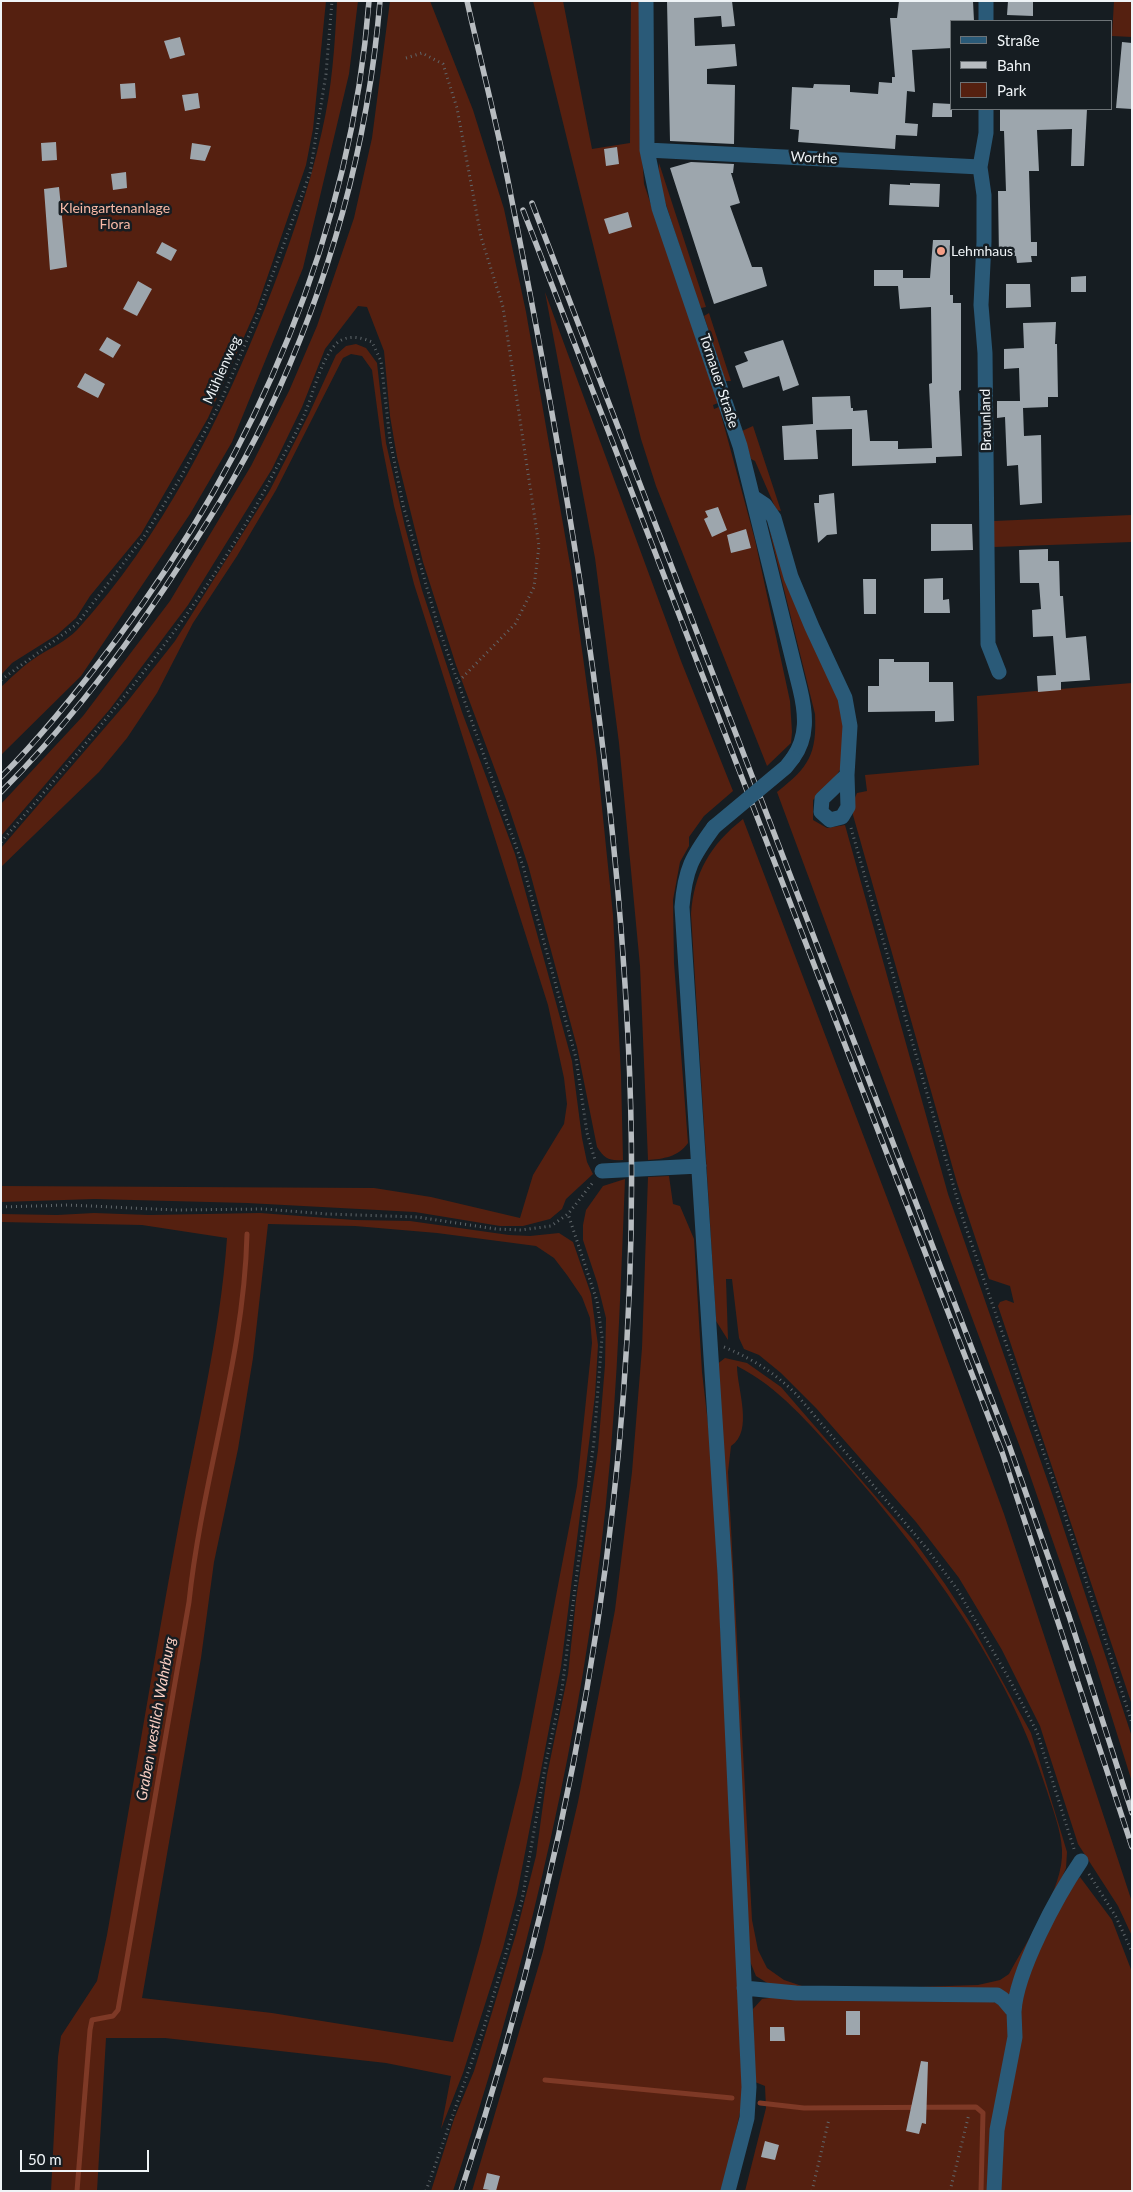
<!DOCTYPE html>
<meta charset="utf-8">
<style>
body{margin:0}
#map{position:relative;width:1133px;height:2192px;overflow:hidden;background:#161d22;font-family:Lato,sans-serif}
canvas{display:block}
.frame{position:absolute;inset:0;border:2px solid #eff4f7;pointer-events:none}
.legend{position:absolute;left:950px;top:20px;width:162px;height:90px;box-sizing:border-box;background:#161d22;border:1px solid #6d7377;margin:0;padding:6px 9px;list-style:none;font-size:15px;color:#eff4f7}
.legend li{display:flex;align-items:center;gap:10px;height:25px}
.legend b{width:25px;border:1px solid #6d7377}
.scale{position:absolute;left:20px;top:2150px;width:129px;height:22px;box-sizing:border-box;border:2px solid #eff4f7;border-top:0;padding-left:6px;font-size:15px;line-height:18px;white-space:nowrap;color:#eff4f7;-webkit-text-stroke:4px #161d22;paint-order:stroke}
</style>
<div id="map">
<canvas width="1133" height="2192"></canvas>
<div class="frame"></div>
<ul class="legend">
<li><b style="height:6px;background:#2a5a78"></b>Straße</li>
<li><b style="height:6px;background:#b7bcc0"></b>Bahn</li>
<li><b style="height:14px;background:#552010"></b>Park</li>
</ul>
<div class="scale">50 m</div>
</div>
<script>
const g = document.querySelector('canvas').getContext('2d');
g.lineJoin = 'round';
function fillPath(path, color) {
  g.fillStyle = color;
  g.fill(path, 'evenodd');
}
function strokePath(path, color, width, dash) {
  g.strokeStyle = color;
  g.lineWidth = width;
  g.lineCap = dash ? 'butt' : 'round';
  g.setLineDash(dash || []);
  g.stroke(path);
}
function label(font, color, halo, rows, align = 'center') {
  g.font = font + ' Lato,sans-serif';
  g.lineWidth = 5;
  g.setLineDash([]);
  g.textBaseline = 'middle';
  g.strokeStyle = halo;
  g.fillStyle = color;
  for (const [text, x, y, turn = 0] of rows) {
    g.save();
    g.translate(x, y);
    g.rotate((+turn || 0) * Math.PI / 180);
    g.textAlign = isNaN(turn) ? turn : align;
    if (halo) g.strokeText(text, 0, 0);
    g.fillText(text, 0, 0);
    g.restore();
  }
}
const green = new Path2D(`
 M1,1H326L313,129L306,165L256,310L208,418L141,534L90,596L76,618L58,634L12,663L1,675Z
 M337,1H358L349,74L303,268L232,442L190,514L81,676L1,755V687C13,676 24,665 38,656C51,648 66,641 77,630C162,537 221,419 267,303C289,247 309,190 322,131C332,89 335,44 337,1Z
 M390,1H430L473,110L504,209L526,312L571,570L597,759L613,915L621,1075L623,1160C609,1161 605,1159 597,1147L577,1047L528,865L507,802L456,665L423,562L397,457L390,416L384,351L367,307L358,306L325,349L302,407L272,469L188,605L110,709L1,836V804L83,716L170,601L251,466L289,391L317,326L354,218L372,138Z
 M533,1H563L592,149L630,143L631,1H640L641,139L644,184L718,403L713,405L714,409L719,407L755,540L790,701L792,732L791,743L767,766L656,486L641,439Z
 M1114,1H1132V37L1112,36Z
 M659,163L706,307L701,308L698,303L658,180Z
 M545,292L681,661L733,791L704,816L689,837V846L680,862L673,900L674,963L688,1143C678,1157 663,1159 648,1160L640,966L619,743L595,558Z
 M709,313L731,381H725L704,316Z
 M356,344L366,348L377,363L386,443L405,527L422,590L462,712L515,854L572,1061L582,1138L587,1162L593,1174L566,1199L562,1209L550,1219L523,1226H500L415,1212L247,1203L95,1199L1,1202V1186L374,1188L431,1197L520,1218L533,1175L564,1124L567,1104L564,1078L548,1005L414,584L394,506L382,445L372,370L362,356L351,354L343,358L276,490L237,556L193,623L157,693L127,738L99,772L1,867V848L127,702L175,641L270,490L309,414L336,355L346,346Z
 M753,426L781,511L777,510L775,507L755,461L751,459L742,431Z
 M1132,515V542L994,547V521Z
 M769,529L787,583L825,663L844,716L843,765L833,781L813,800V820L827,828L845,825L948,1194L1056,1505L1132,1737V1782L1094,1660L1024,1458L777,792C809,767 817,754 815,714Z
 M1132,683V1705L998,1306L1000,1302L1006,1300L1014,1303L1010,1286L989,1279L957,1183L853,815V802L857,793L867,791L865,775L979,765L977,696Z
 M743,819L919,1282L1004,1514L1132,1902V1936L1118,1906L1078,1844L1040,1726L1002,1650L959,1578L916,1522L816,1408L781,1373L759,1355L744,1349L739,1338L732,1279H726L728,1340L716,1321L691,914C694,873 710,845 743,819Z
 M669,1176L673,1204L680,1206L694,1239L702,1372L712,1458L744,2094L723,2191H472L543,1951L578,1802L615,1610L632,1472L642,1348L648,1177Z
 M625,1179C620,1305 616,1431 600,1556C573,1772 521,1985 453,2191H431L454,2119L474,2071L516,1934L536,1856L547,1775L568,1674L576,1600L598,1450L605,1365L606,1318L597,1282L583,1240V1225L586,1210L603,1186Z
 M94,1213L149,1215L260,1213L354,1220L410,1221L509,1235L530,1236L559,1233L573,1242L591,1294L598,1345L595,1395L561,1667L517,1894L503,1948L463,2073L441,2129L451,2076L386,2063L165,2038H106L97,2191H51L58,2057L61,2036L97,1981L107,1935C131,1800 153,1664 178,1529C196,1432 220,1336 227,1238L142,1225L1,1222V1214L57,1215ZM268,1224L355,1226L437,1233L536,1246L554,1258L567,1275L582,1297L590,1318L592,1343L577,1486L521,1779L481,1942L453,2042L272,2013L142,1998L201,1658L214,1562L238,1449L253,1358Z
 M725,1358L747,1363L781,1387L915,1542L945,1584L971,1624L1031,1733L1067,1852L1066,1868L1010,1997L816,1991L769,1984L756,1976L749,1959L716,1365ZM737,1366C779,1387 810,1425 841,1459C925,1555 1009,1667 1047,1791C1053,1810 1061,1830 1062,1850C1064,1889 1027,1940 1009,1974L1000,1980L978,1985L888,1988L805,1987L784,1980L767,1968L758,1950L752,1920L728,1472L731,1446C754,1431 737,1389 737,1366Z
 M1080,1877L1112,1920L1132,1972V2191H999L1001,2148L1017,2000L1028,1972L1070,1888Z
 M784,1996L989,2000L1003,2006L1011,2025L989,2191H745L766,2108L765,2086L755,2082L753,2009L762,1999Z`);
const stream = new Path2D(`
 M545,2080L732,2098
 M760,2103L804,2108L976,2107L983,2113L981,2191
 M77,2191L90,2030L92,2020L113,2016L118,2010L189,1602C202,1478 244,1359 247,1234`);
const building = new Path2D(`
 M667,1H732L735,26L722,27L721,16L694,18L695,46L735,44L737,66L707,69V84L735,85L734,144L670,141Z
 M899,1H973L974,21H952V48L912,50L915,92L907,91L905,123L918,124L917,136L896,135L895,149L798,142L799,130L790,129L792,87L813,88L814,84L850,85V92L878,94L879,82L892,83V77H895L890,18H897Z
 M1008,1H1033V16L1007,15Z
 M180,37L185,55L170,59L164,41Z
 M1122,42L1132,43V109L1116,108Z
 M135,83L136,98L121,99L120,84Z
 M198,93L200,108L185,111L182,95Z
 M933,103L952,104V117H932Z
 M1000,109H1087L1084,166H1071L1072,129L1037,130L1039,171H1029L1031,242H1037V256H1031L1032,262L1017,263L1016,256L999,257L998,191H1006L1004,131H1000Z
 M56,142L57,160L42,161L41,143Z
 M192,143L211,146L205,161L190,159Z
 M617,147L619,164L606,166L604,149Z
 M691,162L734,164L733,173H731L740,203L730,206L752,267H762L767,286L714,304L670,168Z
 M126,172L127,188L113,190L111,174Z
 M910,183L940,184L939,207L889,205L890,184L910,185Z
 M59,187L67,267L50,270L44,189Z
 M628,212L632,227L609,234L604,219Z
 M933,240H950V295H953V303H961V390L959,391L962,456L936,457V463L852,466V429L816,430L818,459L784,460L782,426L813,424L812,397L850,396L851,408H853V411L867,410L870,441H898V449L932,448L929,384L932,383L931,307L900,309L898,286H874V270H903V278H930Z
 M162,242L177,250L171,261L156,253Z
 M1086,276V292H1071V277Z
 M138,281L152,289L137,316L123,309Z
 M1006,284H1030L1031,307L1006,308Z
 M1056,322L1055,344H1057L1058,397H1048V407L1023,408L1024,436L1041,435L1042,503L1020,505L1018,465L1007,466L1005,417L997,418V401H1020L1019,368L1004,369V349L1024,348L1023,323Z
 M107,337L121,345L113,358L99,350Z
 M783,340L799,385L783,391L779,376L743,388L735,366L748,361L744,352Z
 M85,373L105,384L98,398L77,387Z
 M834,493L837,534L827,535L818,543L814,503H819V495Z
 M718,507L727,530L712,537L704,519L708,517L705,511Z
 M931,524H972L973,550L931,551Z
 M746,529L751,548L731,553L727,535Z
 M1048,549V561H1059L1060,596H1063L1066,638L1086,636L1090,680L1061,682V690L1038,692L1037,676L1056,675L1053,636L1033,637L1032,610L1041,609L1039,583H1020L1019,550Z
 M943,578V600L949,599L950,613H924V579Z
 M863,579H876V614H864Z
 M879,659H894V662H929V682H953L954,721L935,722V711L868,712V686H879Z
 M846,2011H860V2035H846Z
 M770,2027H784L785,2041H770Z
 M921,2061L928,2062L926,2124L922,2123L919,2134L906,2131Z
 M765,2141L779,2145L775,2160L761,2157Z
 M487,2173L500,2176L496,2191L483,2189Z`);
const path = new Path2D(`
 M406,58L422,53L443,64L457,108L481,237L503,307L539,546L534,587L515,624L457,683
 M1,680L77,624L145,535L182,475L221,401L258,314L310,173L326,74L332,1
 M851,828L963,1219L1061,1503L1132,1723
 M1,842C99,729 198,616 268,484C280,460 295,437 305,413C314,392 320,361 336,344C346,334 361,337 372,342L381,361L390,440L403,505L438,626L523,866L576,1058L587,1133L595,1160
 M1,1207L68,1205L175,1210L264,1209L327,1214L417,1217L496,1229L521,1230L551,1226L568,1214L594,1181
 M724,1347C753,1359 775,1373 797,1395L928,1550L957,1589L1008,1677L1037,1732L1074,1849
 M1089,1874L1116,1917L1132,1952
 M426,2191L484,2027L522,1900L546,1762L562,1689L594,1441L602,1337L597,1301L568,1214
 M812,2191L829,2119
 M950,2191L969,2114`);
const minor = new Path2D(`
 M646,1L647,150L659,208L740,446L800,689C806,714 808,737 793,758
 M986,1V21
 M986,109V133L980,167L984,195V242L981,305L985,353L988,644L999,672
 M647,150L980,167
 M753,497L765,505L774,518L791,577L812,627L845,698L850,726L847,775L848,807L842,817L830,820L821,812L822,799L847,775
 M714,827C692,857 685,869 682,907L725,1574L749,2087L747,2118L728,2191
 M602,1171L699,1166
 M744,1988L796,1993L997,1995L1003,1999L1014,2012C1016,1972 1057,1896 1081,1861
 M994,2191L997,2130L1015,2037L1014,2012`);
const rail = new Path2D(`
 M532,203L1009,1445L1069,1616L1132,1813
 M523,210L1002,1452L1132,1847
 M1,777C44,734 81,687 117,639C256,453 351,234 369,1
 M1,792C63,730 116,661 164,589C201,533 238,476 267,415C329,285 368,145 380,1
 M461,2191C583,1822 648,1426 628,1037C614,751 565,467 509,186C497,124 481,63 467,1`);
const minorBridge = new Path2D(`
 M714,827L786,767L793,758`);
const markers = [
 [941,251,5,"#f49e86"]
];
const streetNames = [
 ["Worthe",814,158,3],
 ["Mühlenweg",222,370,-66],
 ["Tornauer Straße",719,381,72],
 ["Braunland",986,420,-91]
];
const parkNames = [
 ["Kleingartenanlage",115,208],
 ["Flora",115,224]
];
const poiNames = [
 ["Lehmhaus",951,251]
];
const waterNames = [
 ["Graben westlich Wahrburg",156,1719,-80]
];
fillPath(green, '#552010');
strokePath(stream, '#7e3926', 5);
fillPath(building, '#9da6ad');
strokePath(path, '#60676b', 3, [1, 4]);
strokePath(minor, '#2a5a78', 15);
strokePath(rail, '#b7bcc0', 5.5);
strokePath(rail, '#161d22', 4, [11]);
strokePath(minorBridge, '#2a5a78', 15);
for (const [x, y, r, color] of markers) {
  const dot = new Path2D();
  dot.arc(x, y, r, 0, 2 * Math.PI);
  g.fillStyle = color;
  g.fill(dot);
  strokePath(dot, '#161d22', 2);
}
label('14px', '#eff4f7', '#161d22', streetNames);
label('14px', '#f8b9a6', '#161d22', parkNames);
label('14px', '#eff4f7', '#161d22', poiNames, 'left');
label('italic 15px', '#fcd0c4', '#161d22', waterNames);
</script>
